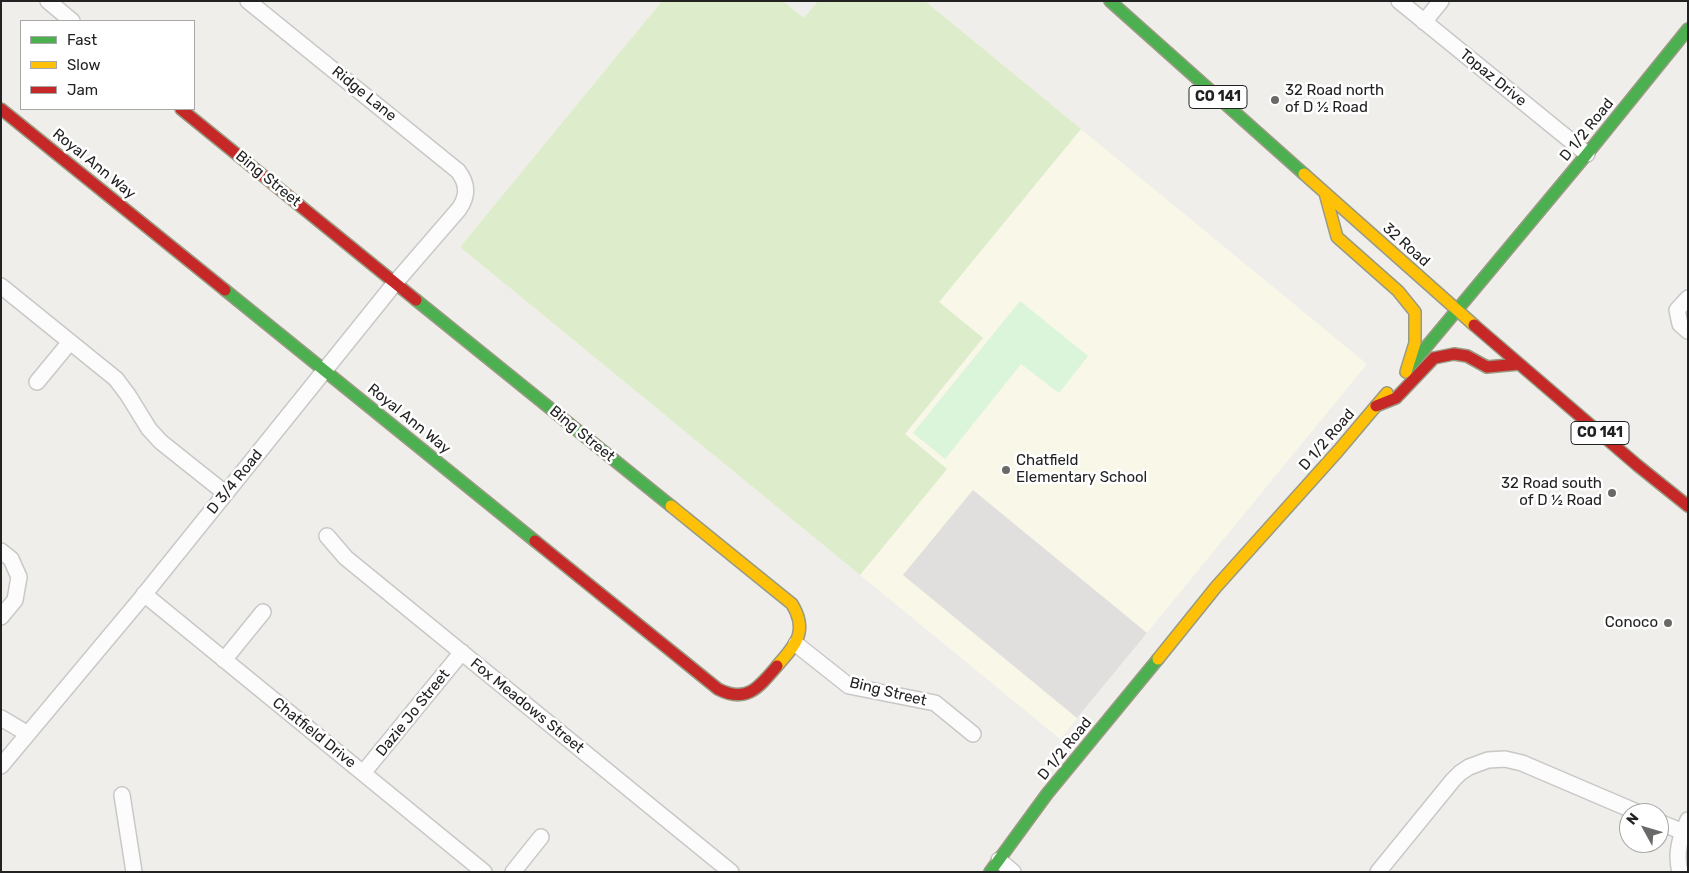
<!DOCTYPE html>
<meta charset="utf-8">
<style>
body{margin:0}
#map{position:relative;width:1689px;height:873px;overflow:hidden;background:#f0eeeb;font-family:Rubik,sans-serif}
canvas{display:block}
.frame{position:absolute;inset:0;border:2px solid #222;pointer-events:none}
.legend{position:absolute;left:20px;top:20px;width:175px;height:90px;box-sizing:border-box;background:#fff;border:1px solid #a7a7a7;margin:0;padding:6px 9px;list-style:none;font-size:15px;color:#222}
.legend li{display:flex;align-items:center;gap:10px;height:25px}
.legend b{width:25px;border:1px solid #a7a7a7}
.north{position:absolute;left:1619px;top:803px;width:50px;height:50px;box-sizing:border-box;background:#fff;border:1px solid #a7a7a7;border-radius:50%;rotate:309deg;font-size:14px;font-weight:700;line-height:20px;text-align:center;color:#222}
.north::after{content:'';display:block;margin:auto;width:18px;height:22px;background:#6a6968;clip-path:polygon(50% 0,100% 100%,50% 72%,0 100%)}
</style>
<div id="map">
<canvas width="1689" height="873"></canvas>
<div class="frame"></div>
<ul class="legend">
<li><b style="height:6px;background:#4caf50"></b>Fast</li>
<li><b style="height:6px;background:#ffc107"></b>Slow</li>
<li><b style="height:6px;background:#c62828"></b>Jam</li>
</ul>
<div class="north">N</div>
</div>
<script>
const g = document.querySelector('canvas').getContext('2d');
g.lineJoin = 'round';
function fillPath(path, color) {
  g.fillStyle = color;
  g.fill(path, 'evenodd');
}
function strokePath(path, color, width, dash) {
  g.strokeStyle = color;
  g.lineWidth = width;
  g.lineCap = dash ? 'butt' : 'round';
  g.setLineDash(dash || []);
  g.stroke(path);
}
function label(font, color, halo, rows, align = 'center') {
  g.font = font + ' Rubik,sans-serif';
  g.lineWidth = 5;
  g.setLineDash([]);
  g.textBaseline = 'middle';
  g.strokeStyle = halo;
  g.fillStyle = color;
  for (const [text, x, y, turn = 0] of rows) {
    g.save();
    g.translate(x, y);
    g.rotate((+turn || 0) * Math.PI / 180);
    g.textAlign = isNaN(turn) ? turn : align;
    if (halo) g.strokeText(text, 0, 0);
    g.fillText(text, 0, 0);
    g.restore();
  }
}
const education = new Path2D(`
 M662,1H783L804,18L818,1H925L1367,364L1060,739L460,247Z`);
const grass = new Path2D(`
 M662,1H783L804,18L818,1H925L1081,129L939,302L983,338L905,434L947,469L860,575L460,247Z`);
const park = new Path2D(`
 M1020,301L1088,356L1059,393L1021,364L945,459L913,433Z`);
const parking = new Path2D(`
 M973,490L1147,633L1077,718L903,575Z`);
const street = new Path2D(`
 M48,1L72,21
 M1399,1L1587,154
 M1424,22L1441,1
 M1,286L116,379L128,395L149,429L161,442L225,493
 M1688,298L1677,310L1680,324L1688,331
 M37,382L70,342
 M327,536L346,558L731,872
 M1,551L11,559L19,577L15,600L1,617
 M144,594L484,872
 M796,644L849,686L935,703L973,734
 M224,660L263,612
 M1,718L28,734
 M1,766L139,601L395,283L459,209C468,196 468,184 458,171L248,1
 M363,773L462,652
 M122,795L134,872
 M1659,822L1683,832
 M999,860L1013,872
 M513,872L541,837
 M1378,872L1453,780L1460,773L1469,767L1488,760L1505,759L1522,763L1639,813
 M1680,872C1675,853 1680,838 1688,820`);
const fast = new Path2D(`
 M1110,1L1304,174
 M225,290L535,541
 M416,300L671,506
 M1407,370L1587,154L1688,29
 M990,872L1047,794L1158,659`);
const slow = new Path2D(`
 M1304,174L1474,325
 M1325,193L1337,237L1398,291L1415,312V343L1406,372
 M671,506L792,604C809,632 795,645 777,666
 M1158,659L1216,587L1338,451L1387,393`);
const jam = new Path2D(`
 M1,109L225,290
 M181,109L416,300
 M1474,325L1637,465L1688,506
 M1376,406L1396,398L1434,358L1454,354L1467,356L1487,367L1519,364
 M535,541L718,689C747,704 759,687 777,666`);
const markers = [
 [1275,100,5,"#6a6968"],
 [1006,470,5,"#6a6968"],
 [1612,493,5,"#6a6968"],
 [1668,623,5,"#6a6968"]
];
const shields = [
 [1218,97,58],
 [1600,433,58]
];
const shieldNames = [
 ["CO 141",1218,97],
 ["CO 141",1600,433]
];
const streetNames = [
 ["Topaz Drive",1493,78,39],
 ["Ridge Lane",364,94,39],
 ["D 1/2 Road",1587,130,-51],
 ["Royal Ann Way",94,164,39],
 ["Bing Street",268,179,39],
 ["32 Road",1406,245,42],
 ["Royal Ann Way",409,419,39],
 ["Bing Street",582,434,39],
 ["D 1/2 Road",1327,440,-49],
 ["D 3/4 Road",235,482,-51],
 ["Bing Street",888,692,14],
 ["Fox Meadows Street",527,706,39],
 ["Dazie Jo Street",413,713,-51],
 ["Chatfield Drive",314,733,39],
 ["D 1/2 Road",1065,749,-51]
];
const poiNames = [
 ["32 Road north",1285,91],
 ["of D ½ Road",1285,108],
 ["Chatfield",1016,461],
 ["Elementary School",1016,478],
 ["32 Road south",1602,484,"right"],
 ["of D ½ Road",1602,501,"right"],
 ["Conoco",1658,623,"right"]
];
fillPath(education, '#f8f7e8');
fillPath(grass, '#ddeccb');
fillPath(park, '#daf5da');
fillPath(parking, '#e0dfde');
strokePath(street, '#c9c8c7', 18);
strokePath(fast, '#999a82', 14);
strokePath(slow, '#999a82', 14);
strokePath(jam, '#999a82', 14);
strokePath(street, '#fdfcfc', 15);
strokePath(fast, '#4caf50', 11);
strokePath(slow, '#ffc107', 11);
strokePath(jam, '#c62828', 11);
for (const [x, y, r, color] of markers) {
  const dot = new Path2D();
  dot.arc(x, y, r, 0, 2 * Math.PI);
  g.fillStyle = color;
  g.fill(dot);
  strokePath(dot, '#fff', 2);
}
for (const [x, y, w] of shields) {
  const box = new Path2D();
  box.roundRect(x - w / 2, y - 11.5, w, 23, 4);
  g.fillStyle = '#fff';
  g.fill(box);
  strokePath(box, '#222', 1);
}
label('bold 14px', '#222', null, shieldNames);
label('15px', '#222', '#fff', streetNames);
label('15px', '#222', '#fff', poiNames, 'left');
</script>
